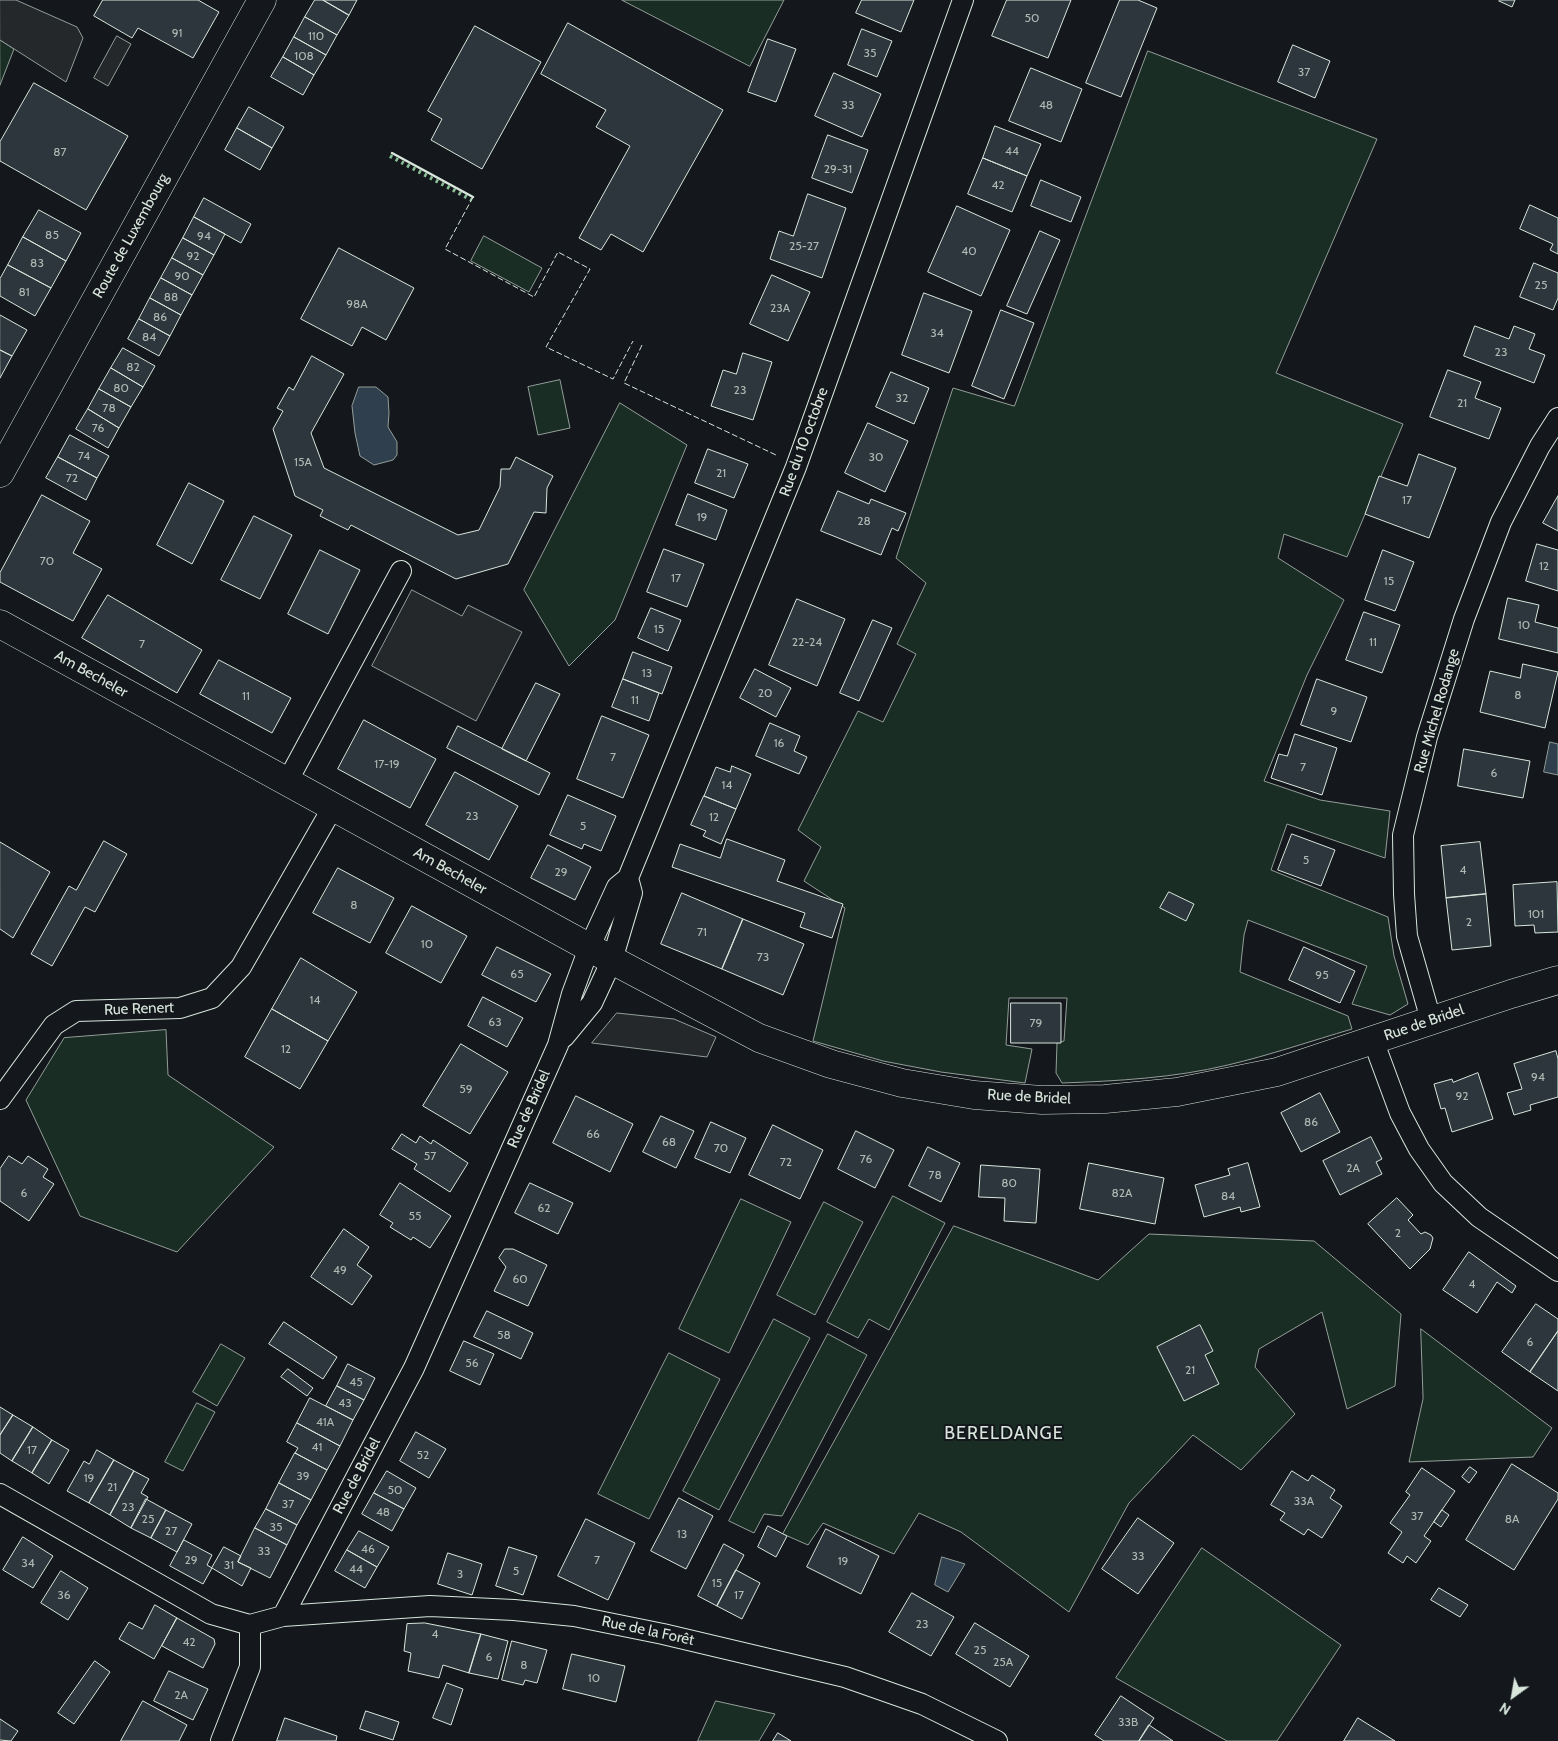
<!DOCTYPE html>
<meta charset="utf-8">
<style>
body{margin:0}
#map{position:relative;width:1558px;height:1741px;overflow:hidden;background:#14181c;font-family:Cabin,sans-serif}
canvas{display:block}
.north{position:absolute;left:1488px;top:1671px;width:50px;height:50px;-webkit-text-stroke:4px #14181c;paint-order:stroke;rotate:212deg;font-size:14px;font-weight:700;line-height:20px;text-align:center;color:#d8e6dc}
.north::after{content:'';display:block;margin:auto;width:18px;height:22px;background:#d8e6dc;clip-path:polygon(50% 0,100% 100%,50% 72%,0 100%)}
</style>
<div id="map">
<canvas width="1558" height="1741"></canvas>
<div class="north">N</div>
</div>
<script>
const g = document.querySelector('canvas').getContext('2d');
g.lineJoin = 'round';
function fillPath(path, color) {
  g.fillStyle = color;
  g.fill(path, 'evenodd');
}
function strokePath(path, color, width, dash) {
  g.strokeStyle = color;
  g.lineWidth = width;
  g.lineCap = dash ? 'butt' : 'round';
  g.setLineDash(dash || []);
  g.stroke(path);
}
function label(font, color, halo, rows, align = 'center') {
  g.font = font + ' Cabin,sans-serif';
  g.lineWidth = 4;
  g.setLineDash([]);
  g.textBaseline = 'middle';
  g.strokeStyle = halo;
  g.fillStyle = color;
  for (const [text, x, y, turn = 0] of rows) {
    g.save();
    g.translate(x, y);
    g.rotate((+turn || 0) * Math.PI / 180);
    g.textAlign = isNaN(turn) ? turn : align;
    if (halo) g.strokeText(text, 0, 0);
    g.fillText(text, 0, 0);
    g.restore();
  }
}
const green = new Path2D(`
 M622,0H784L750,66Z
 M0,40L14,49L0,85Z
 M1148,51L1377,139L1276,373L1403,424L1347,557L1284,534L1278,558L1344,600L1307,675L1264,781L1320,800L1390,811L1385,858L1287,824L1271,870L1388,917L1394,956L1408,1004L1390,1015L1352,1004L1367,966L1248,920L1244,935L1240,972L1348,1016L1352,1029C1311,1041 1270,1055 1228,1065C1174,1078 1117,1081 1062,1083L1056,1073L1057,1043L1064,1041L1067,998H1009L1006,1045L1032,1049L1025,1083L941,1072L883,1061L813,1041L845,908L804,881L821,847L798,830L858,711L883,722L916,654L897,644L926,583L896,558L953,388L1014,406Z
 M484,236L542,268L529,292L471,261Z
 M560,380L570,428L538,435L528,387Z
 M620,403L687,445L615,620L569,666L524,590Z
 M166,1030L168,1075L274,1147L177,1252L80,1216L26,1100L64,1038Z
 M893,1196L945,1223L889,1330L869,1319L858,1338L827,1322Z
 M741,1199L791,1222L729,1353L679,1329Z
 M824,1202L863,1222L815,1315L777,1295Z
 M954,1226L1098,1280L1149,1234L1314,1241L1401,1314L1395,1386L1347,1409L1322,1312L1259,1349L1255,1367L1295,1414L1241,1470L1193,1435L1129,1503L1069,1612L961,1532L919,1513L894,1554L823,1523L808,1545L783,1534Z
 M774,1319L810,1338L719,1510L683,1491Z
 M1421,1329L1552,1428L1533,1457L1409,1462L1423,1399Z
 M828,1334L867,1355L782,1516L764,1514L754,1533L729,1521Z
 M221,1344L245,1358L217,1406L193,1392Z
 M669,1353L720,1379L649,1519L598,1494Z
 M197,1403L215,1412L183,1471L165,1462Z
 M1202,1548L1341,1645L1277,1741H1227L1116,1678Z
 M716,1701L775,1714L759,1741H698Z`);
const parking = new Path2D(`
 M0,0H16L77,27L83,38L66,82L0,40Z
 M117,36L131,44L108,86L94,78Z
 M412,590L462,616L468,605L522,632L476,721L372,666Z
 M617,1013L674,1019L716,1037L707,1057L592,1043Z`);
const water = new Path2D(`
 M359,387H376L388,397L389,413L388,427L397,442V455L393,460L374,465L360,456L355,433L352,406Z
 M1550,742L1558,744V775L1544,772Z
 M942,1557L965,1564L948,1592L935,1585Z`);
const building = new Path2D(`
 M103,0H198L219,12L193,58L138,28L132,38L94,16Z
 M315,0H323L349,15L337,35L305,17Z
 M323,0H357L349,15Z
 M862,0H914L901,32L856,13Z
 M1007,0H1071L1048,58L992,36Z
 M1120,0H1138L1157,8L1121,97L1086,83Z
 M1500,0H1515L1512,7L1499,1Z
 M305,17L337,35L326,55L294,37Z
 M568,23L723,110L643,252L611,234L601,250L579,238L630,146L596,127L606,110L541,74Z
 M475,26L541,62L482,169L431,140L442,119L428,111Z
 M862,29L892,41L877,77L848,65Z
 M294,37L326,55L314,75L283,57Z
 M768,39L796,49L776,102L748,92Z
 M1293,45L1330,61L1315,98L1278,82Z
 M283,57L314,75L303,95L271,77Z
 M1031,68L1082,89L1061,142L1009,121Z
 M834,73L881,94L862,137L815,116Z
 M34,83L128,136L86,210L0,161V142Z
 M249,107L284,127L272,148L237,128Z
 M995,126L1041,144L1027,176L983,158Z
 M237,128L272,148L260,170L225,150Z
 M828,135L868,150L852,193L812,178Z
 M983,158L1027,176L1012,212L968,194Z
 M1041,180L1081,197L1071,222L1031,206Z
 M808,194L846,208L822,278L770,259L779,231L793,236Z
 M204,198L251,224L241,243L194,217Z
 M1530,205L1558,218V254L1550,250L1553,244L1520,229Z
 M957,206L1010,230L981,296L928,272Z
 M39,210L81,233L66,261L23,237Z
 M194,217L225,234L214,255L183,238Z
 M1040,231L1060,240L1027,314L1007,306Z
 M23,237L66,261L51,288L8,265Z
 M183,238L214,255L203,275L172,258Z
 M339,248L414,288L386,340L362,327L352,346L301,319Z
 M172,258L203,275L192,295L161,278Z
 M1534,263L1558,273V298L1553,310L1520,297Z
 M8,265L51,288L35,316L0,296V279Z
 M772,275L810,292L788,341L750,324Z
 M161,278L192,295L181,315L150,298Z
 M924,293L972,311L949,373L902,355Z
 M150,298L181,315L170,336L139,319Z
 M1001,310L1034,323L1004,399L972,386Z
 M0,315L27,330L12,356L0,350Z
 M139,319L170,336L159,356L128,339Z
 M1475,326L1509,339L1514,326L1535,334L1529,349L1545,355L1534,383L1464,356Z
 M123,348L155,366L143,387L111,368Z
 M0,350L12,356L0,378Z
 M743,353L772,362L753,420L711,406L723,370L736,374Z
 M312,356L344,374L311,433L324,468L458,535L479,530L500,487L501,469H510L516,457L553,476L547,488L546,513L534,512L508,564L456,579L351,525L348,530L320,516L323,510L295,496L273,429L283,411L277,408L289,387L293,390Z
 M111,368L143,387L131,407L99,389Z
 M1448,370L1481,382L1475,398L1501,408L1489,439L1430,417Z
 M891,372L929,388L914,424L876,407Z
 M99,389L131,407L119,428L88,409Z
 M88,409L119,428L108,448L76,429Z
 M868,423L908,441L885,492L845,473Z
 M70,435L109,456L97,478L58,457Z
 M708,449L748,464L734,498L695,483Z
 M1419,454L1456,468L1429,538L1365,514L1379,476L1407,486Z
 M58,457L97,478L86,500L46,478Z
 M189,483L224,501L192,564L157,545Z
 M838,491L869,504L871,499L906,513L898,531L892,528L881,555L821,531Z
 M688,494L727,510L716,540L676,525Z
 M42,495L90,521L73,553L102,569L73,621L0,582V573Z
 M1558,496V531L1543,523Z
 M254,516L292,535L260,599L221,580Z
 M1537,544L1558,550V591L1526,581Z
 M664,549L704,564L687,607L647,592Z
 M320,550L360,570L328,634L288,614Z
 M1383,550L1414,562L1395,611L1365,600Z
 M108,595L202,650L177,693L82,638Z
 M1508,598L1539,605L1535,622L1558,628V653L1499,639Z
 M797,599L845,619L817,686L769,665Z
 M651,608L681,620L668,651L638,638Z
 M1364,612L1400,625L1382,673L1346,660Z
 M873,620L892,628L859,701L840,693Z
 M633,652L672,667L662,694L623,679Z
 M219,660L291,698L272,733L200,694Z
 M1523,664L1558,672L1545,728L1480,712L1490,671L1520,678Z
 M755,669L791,688L776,717L740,698Z
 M623,679L659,693L649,721L612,707Z
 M1317,679L1367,697L1351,742L1301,725Z
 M536,683L560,694L526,761L502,749Z
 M602,716L649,735L623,798L577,779Z
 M364,720L436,759L410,808L338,769Z
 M770,723L800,736L794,751L807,757L799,774L756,756Z
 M458,726L550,773L539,795L447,748Z
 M1295,734L1337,748L1322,795L1271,778L1279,754L1287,756Z
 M1464,749L1530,761L1523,798L1458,786Z
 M732,766L751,774L736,809L704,796L716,767L730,772Z
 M455,772L518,806L489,860L426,825Z
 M568,795L616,816L601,851L584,844L582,849L550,835Z
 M704,796L736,809L721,844L703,836L706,831L691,825Z
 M1292,834L1335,850L1321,886L1278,870Z
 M727,839L785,860L777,881L843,904L832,938L800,927L805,913L672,867L680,844L720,858Z
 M104,841L127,854L95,912L85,907L52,966L31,954L69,886L76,890Z
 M0,842L50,872L13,938L0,929Z
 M1480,842L1486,894L1446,898L1441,846Z
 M548,845L591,867L575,900L531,878Z
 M338,868L394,898L370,943L313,913Z
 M1557,882L1558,932L1535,933L1534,925L1515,926L1513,885Z
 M1169,892L1194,904L1186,921L1160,908Z
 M682,893L743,919L722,969L661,944Z
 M1486,894L1491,946L1452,950L1446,898Z
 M412,906L467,936L441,983L386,953Z
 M743,919L804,944L783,995L722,969Z
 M497,947L551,974L536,1002L482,975Z
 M1304,947L1355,971L1340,1003L1289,980Z
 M301,958L357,992L328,1041L272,1009Z
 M483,997L523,1018L507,1047L468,1026Z
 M1011,1003H1061V1043H1011Z
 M272,1009L328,1041L300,1089L245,1057Z
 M461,1044L508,1072L470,1134L423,1106Z
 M1556,1051L1558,1059V1097L1530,1105L1531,1110L1514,1115L1507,1093L1522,1089L1514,1064Z
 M1478,1073L1493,1119L1452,1132L1445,1108L1441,1109L1434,1084L1452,1079L1453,1082Z
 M1320,1093L1340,1132L1301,1152L1281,1113Z
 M576,1096L633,1124L610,1172L553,1143Z
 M661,1116L694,1131L676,1168L643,1152Z
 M711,1122L746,1138L730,1173L695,1158Z
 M773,1125L823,1150L800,1199L749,1175Z
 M856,1131L894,1150L875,1188L838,1169Z
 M402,1134L416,1143L420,1136L431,1144L433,1140L468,1163L450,1192L414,1169L417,1164L392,1149Z
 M1371,1137L1382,1159L1376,1162L1382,1174L1340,1195L1323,1161Z
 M928,1147L960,1163L941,1202L909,1186Z
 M9,1156L22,1164L28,1156L48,1169L43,1177L54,1184L29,1221L0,1201V1169Z
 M1089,1163L1164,1178L1155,1224L1080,1209Z
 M1248,1163L1260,1207L1241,1212L1240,1207L1204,1217L1195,1185L1230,1175L1228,1169Z
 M981,1165L1040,1169L1036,1223L1004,1221L1005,1198L979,1197Z
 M400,1183L451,1216L430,1248L413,1237L411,1240L390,1227L393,1223L380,1215Z
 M530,1183L573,1203L558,1234L515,1213Z
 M1397,1198L1413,1215L1408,1220L1421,1234L1425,1232L1431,1235L1433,1238L1430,1249L1410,1269L1368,1224Z
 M344,1229L369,1247L357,1265L372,1276L352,1305L311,1277Z
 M505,1249H513L547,1265L528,1306L494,1291L506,1267L499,1258Z
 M1469,1252L1516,1286L1512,1293L1497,1282L1477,1313L1443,1290Z
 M1536,1304L1558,1319V1331L1530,1372L1502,1352Z
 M487,1311L533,1333L521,1359L474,1337Z
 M284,1322L337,1357L323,1379L269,1344Z
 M1200,1325L1213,1351L1205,1355L1219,1384L1184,1401L1157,1347Z
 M1558,1331V1391L1530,1372Z
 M464,1341L494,1354L480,1385L450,1371Z
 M348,1364L375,1378L364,1400L337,1386Z
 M288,1369L313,1388L307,1396L281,1377Z
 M337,1386L364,1400L353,1420L326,1406Z
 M310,1398L353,1420L340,1446L297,1423Z
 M0,1407L13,1415L0,1435Z
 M13,1415L33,1427L12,1461L0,1453V1435Z
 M297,1423L340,1446L327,1470L295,1453L298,1448L287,1442Z
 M33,1427L52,1440L32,1473L12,1461Z
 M416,1432L446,1449L429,1478L400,1461Z
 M52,1440L69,1450L49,1484L32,1473Z
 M97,1450L114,1460L89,1503L67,1491L84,1461L89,1464Z
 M295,1453L327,1470L311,1500L279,1483Z
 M114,1460L134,1471L110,1515L89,1503Z
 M1512,1464L1558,1493V1499L1514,1570L1466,1540Z
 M1470,1467L1477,1472L1469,1483L1462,1477Z
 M1422,1468L1455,1491L1424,1536L1431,1541L1416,1563L1407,1556L1403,1563L1388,1553L1402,1532L1390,1523L1410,1495L1406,1492Z
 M134,1471L149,1479L141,1493L148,1497L131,1528L110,1515Z
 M387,1471L416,1488L404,1509L374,1493Z
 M1292,1471L1308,1481L1312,1475L1335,1490L1330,1498L1342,1506L1322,1538L1308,1529L1304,1535L1280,1520L1285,1513L1271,1505Z
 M279,1483L311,1500L297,1525L266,1509Z
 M374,1493L404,1509L392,1531L362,1514Z
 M679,1498L713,1516L686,1569L651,1551Z
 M146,1499L166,1510L151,1538L131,1528Z
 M266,1509L297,1525L287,1545L255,1528Z
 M166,1510L192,1524L177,1552L151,1538Z
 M1442,1510L1449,1515L1441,1527L1434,1522Z
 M1138,1518L1174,1543L1138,1594L1102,1569Z
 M586,1519L635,1543L608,1600L558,1576Z
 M768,1526L787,1536L776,1557L758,1547Z
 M255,1528L287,1545L270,1578L238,1562Z
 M826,1529L879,1556L861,1594L807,1567Z
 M359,1531L389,1547L377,1567L347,1550Z
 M23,1537L53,1556L33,1588L3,1570Z
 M184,1540L212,1555L207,1565L212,1568L203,1584L170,1566Z
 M724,1544L744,1555L717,1606L698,1596Z
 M224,1547L241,1556L238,1562L251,1568L242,1586L212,1568Z
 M509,1547L537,1556L523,1595L496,1586Z
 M347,1550L377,1567L365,1588L335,1571Z
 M448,1553L482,1564L472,1595L438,1584Z
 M736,1570L760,1583L742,1619L717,1606Z
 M61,1571L88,1588L68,1620L41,1603Z
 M1439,1588L1468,1605L1460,1617L1431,1600Z
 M912,1593L954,1617L931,1656L889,1632Z
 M155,1605L177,1618L154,1659L119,1639L129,1622L142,1629Z
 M177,1618L214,1639L215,1644L203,1668L162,1646Z
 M425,1623L481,1634L469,1673L443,1665L439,1678L408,1671L411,1653L404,1651L407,1624Z
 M975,1623L1029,1656L1010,1687L956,1654Z
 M481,1634L508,1641L498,1679L469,1673Z
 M512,1641L547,1650L537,1683L525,1680L523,1685L502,1680Z
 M572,1654L625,1666L616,1702L563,1689Z
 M95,1661L110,1672L74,1724L58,1713Z
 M169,1671L208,1689L193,1720L154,1701Z
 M447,1683L463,1689L451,1725L433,1718Z
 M1121,1696L1154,1718L1139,1741H1104L1095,1735Z
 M143,1701L187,1725L179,1741H121Z
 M366,1711L399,1722L393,1740L360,1729Z
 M285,1718L337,1736L336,1741H277Z
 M1358,1718L1395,1741H1344Z
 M0,1719L18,1731L11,1741L0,1740Z
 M1149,1725L1173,1741H1139Z
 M778,1733L791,1741H773Z`);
const minor = new Path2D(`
 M287,782L401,571
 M1431,1020L1407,936L1404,894L1403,835L1427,737L1464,619L1501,522L1540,446L1558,418
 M564,1037L592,1003L612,960L632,893L628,878
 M1373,1040L1400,1113L1419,1149L1443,1183L1479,1217L1558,1271
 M0,1099L54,1025L76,1011L180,1008L212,998L241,967L333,807
 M0,1494L211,1614L250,1625L283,1616L414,1368L558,1045L572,994L589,948L617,887L628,878L796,467L963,0
 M283,1616L430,1606L514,1610L574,1616L663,1634L845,1677L922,1704L997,1741
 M221,1741L250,1667V1625`);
const secondary = new Path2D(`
 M0,624L612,960L759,1038L831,1064L902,1083L974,1095L1042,1100L1105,1099L1177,1092L1277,1072L1511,994L1558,980`);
const primary = new Path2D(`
 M0,473L262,0`);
const hedge = new Path2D(`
 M390,156L472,200`);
const fence = new Path2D(`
 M473,197L445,249L534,297L558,252L590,269L546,347L613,379L633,341
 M642,345L624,383L776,455`);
const wall = new Path2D(`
 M392,153L473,197`);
const numberNames = [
 ["50",1032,18],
 ["91",177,33],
 ["110",316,36],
 ["35",870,53],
 ["108",304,56],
 ["37",1304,72],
 ["33",848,105],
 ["48",1046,105],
 ["44",1012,151],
 ["87",60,152],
 ["29-31",838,169],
 ["42",998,185],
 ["85",52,235],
 ["94",204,236],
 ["25-27",804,246],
 ["40",969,251],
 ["92",193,256],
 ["83",37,263],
 ["90",182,276],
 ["25",1541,285],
 ["81",24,292],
 ["88",171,297],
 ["98A",357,304],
 ["23A",780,308],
 ["86",160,317],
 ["34",937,333],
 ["84",149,337],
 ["23",1501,352],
 ["82",133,367],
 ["80",121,388],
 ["23",740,390],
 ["32",902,398],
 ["21",1462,403],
 ["78",109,408],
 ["76",98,428],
 ["74",84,456],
 ["30",876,457],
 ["15A",303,462],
 ["21",721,473],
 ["72",72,478],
 ["17",1407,500],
 ["19",702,517],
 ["28",864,521],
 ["70",47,561],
 ["12",1544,566],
 ["17",676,578],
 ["15",1389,581],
 ["10",1524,625],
 ["15",659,629],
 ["22-24",807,642],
 ["11",1373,642],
 ["7",142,644],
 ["13",647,673],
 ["20",765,693],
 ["8",1518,695],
 ["11",246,696],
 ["11",635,700],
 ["9",1334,711],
 ["16",779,743],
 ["7",613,757],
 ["17-19",387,764],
 ["7",1303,767],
 ["6",1494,773],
 ["14",727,785],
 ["23",472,816],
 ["12",714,817],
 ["5",583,826],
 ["5",1306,860],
 ["4",1463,870],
 ["29",561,872],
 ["8",354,905],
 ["101",1536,914],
 ["2",1469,922],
 ["71",702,932],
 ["10",427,944],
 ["73",763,957],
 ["65",517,974],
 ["95",1322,975],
 ["14",315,1000],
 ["63",495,1022],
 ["79",1036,1023],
 ["12",286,1049],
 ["94",1538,1077],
 ["59",466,1089],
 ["92",1462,1096],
 ["86",1311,1122],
 ["66",593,1134],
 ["68",669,1142],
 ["70",721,1148],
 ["57",430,1156],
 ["76",866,1159],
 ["72",786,1162],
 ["2A",1353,1168],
 ["78",935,1175],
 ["80",1009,1183],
 ["6",24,1193],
 ["82A",1122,1193],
 ["84",1228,1196],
 ["62",544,1208],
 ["55",415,1216],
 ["2",1398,1233],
 ["49",340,1270],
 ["60",520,1279],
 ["4",1472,1284],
 ["58",504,1335],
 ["6",1530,1342],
 ["56",472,1363],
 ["21",1190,1370],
 ["45",356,1382],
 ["43",345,1403],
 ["41A",325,1422],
 ["41",317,1447],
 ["17",32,1450],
 ["52",423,1455],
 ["39",303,1476],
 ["19",89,1478],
 ["21",112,1487],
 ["50",395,1490],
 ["33A",1304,1501],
 ["37",288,1504],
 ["23",128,1507],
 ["48",383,1512],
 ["37",1417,1516],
 ["25",148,1519],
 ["8A",1512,1519],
 ["35",276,1527],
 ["27",171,1531],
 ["13",682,1534],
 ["46",368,1549],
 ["33",264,1551],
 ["33",1138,1556],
 ["29",191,1560],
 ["7",597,1560],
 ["19",843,1561],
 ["34",28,1563],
 ["31",229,1565],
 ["44",356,1569],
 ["5",516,1571],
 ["3",460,1574],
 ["15",717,1583],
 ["36",64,1595],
 ["17",739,1595],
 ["23",922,1624],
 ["4",435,1634],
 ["42",189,1642],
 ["25",980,1650],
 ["6",489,1657],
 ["25A",1003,1662],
 ["8",524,1665],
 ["10",594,1678],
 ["2A",181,1695],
 ["33B",1128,1722]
];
const streetNames = [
 ["Route de Luxembourg",131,236,-61],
 ["Rue du 10 octobre",804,442,-70],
 ["Am Becheler",91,674,29],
 ["Rue Michel Rodange",1437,711,-74],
 ["Am Becheler",450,871,29],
 ["Rue Renert",139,1009,-2],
 ["Rue de Bridel",1424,1023,-19],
 ["Rue de Bridel",1029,1097,3],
 ["Rue de Bridel",529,1109,-66],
 ["Rue de Bridel",357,1476,-62],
 ["Rue de la Forêt",648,1631,12]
];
const quarterNames = [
 ["BERELDANGE",1004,1434]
];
fillPath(green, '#1a2d24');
strokePath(green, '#939e99', 1);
fillPath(parking, '#24282b');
strokePath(parking, '#939e99', 1);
fillPath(water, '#2f3f4d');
strokePath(water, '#939e99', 1);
fillPath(building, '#2c363c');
strokePath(building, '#d8e6dc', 1);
strokePath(minor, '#d8e6dc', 22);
strokePath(secondary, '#d8e6dc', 29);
strokePath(primary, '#d8e6dc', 29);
strokePath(minor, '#14181c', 20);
strokePath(secondary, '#14181c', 28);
strokePath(primary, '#14181c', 28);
strokePath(hedge, '#8ac095', 4, [2.5, 4]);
strokePath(fence, '#d8e6dc', 1, [6, 2.5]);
strokePath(wall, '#d8e6dc', 2.5);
label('12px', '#adbab4', null, numberNames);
label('15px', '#d8e6dc', '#14181c', streetNames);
g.letterSpacing = '1px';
label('18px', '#d8e6dc', '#14181c', quarterNames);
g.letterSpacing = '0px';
</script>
